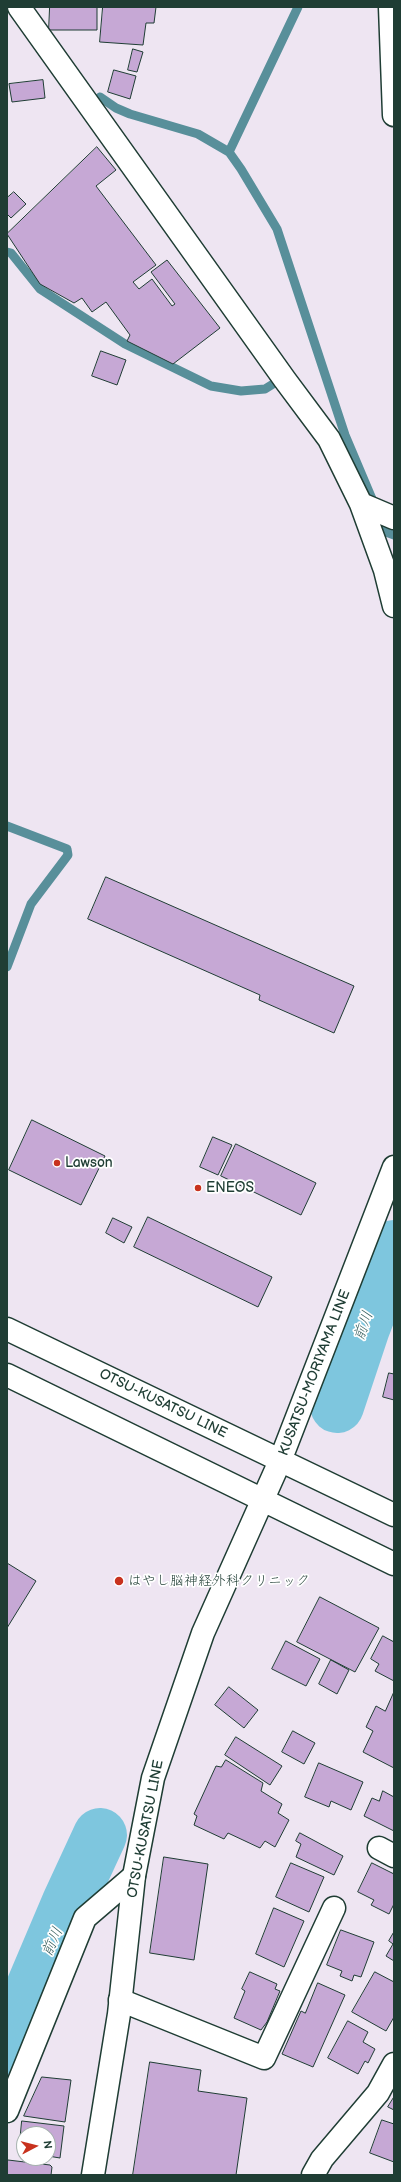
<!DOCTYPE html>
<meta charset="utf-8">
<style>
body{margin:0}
#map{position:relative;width:401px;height:2182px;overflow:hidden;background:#eee5f2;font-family:"Balsamiq Sans",sans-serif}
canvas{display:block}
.frame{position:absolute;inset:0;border:8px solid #1f3d34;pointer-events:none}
.north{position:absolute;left:16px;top:2126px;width:40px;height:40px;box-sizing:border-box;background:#fff;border:1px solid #a5b1ae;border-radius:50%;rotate:83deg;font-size:11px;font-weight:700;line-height:16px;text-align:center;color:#1f3d34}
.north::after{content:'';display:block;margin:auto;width:14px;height:18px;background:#c8321e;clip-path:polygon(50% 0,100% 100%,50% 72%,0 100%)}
</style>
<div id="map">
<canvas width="401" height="2182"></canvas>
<div class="frame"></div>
<div class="north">N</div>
</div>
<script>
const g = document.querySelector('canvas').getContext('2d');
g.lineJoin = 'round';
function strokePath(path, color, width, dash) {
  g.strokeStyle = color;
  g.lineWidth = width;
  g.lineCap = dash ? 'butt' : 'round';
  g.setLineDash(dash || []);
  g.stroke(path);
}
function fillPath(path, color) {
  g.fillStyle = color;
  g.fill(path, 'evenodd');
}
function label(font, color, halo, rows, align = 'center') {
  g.font = font + ' "Balsamiq Sans","Klee One",sans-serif';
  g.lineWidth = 3.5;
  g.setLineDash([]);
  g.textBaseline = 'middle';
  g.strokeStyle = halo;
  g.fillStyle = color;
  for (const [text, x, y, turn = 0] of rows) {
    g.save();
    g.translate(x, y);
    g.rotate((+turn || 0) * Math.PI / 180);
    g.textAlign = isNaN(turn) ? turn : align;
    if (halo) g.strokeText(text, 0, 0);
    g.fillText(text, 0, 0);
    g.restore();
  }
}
const stream = new Path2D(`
 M100,97L116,108L130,114L198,134L229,152L241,169L277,229L345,435L386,532L394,535
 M229,152L298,7
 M7,252L11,253L40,289L125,344L211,386L241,391L265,389L273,384
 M7,826L67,849L68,855L31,904L7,967`);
const river = new Path2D(`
 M337,1406L363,1328L394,1247
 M7,2048L69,1902L100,1835`);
const building = new Path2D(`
 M50,7H97V30H49Z
 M103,7H156L154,23H146L143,45L100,42Z
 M133,49L143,52L137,72L128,70Z
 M114,70L136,76L130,99L108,92Z
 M43,80L45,98L12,102L9,84Z
 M97,147L116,170L96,186L156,265L133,282L139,289L152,279L172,306L175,304L151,272L167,260L220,328L173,364L127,341L130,335L106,302L92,312L82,298L74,303L40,284L7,234Z
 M14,192L26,204L11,218L7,214V198Z
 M101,351L126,360L117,385L92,376Z
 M106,877L354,986L334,1033L259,1000L260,995L88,919Z
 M32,1120L105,1156L81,1205L9,1170Z
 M213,1137L232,1145L218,1175L200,1167Z
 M236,1144L316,1183L301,1215L221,1176Z
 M148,1217L272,1277L258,1307L134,1247Z
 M113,1218L132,1227L124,1243L106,1233Z
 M389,1373L394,1374V1400L383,1397Z
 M7,1563L36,1581L7,1628Z
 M320,1597L379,1628L355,1672L297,1642Z
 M383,1636L394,1642V1681L375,1671L379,1664L371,1659Z
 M286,1641L320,1659L306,1686L272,1669Z
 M331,1660L349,1670L337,1694L319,1684Z
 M229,1687L258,1710L244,1728L215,1705Z
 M394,1692V1768L363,1752L373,1731L366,1727L376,1706L385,1711Z
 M293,1731L315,1743L304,1764L282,1752Z
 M236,1737L282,1766L270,1785L225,1755Z
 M226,1760L263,1783L261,1791L282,1804L278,1813L289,1820L275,1847L265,1841L260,1848L228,1833L224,1839L194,1825L197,1816L194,1814L216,1766L221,1767Z
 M319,1763L363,1782L351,1810L331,1801L329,1807L305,1797Z
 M383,1791L394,1797V1831L364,1816L372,1798L379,1801Z
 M300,1833L343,1856L334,1875L296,1857L301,1844L296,1841Z
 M164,1857L208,1864L194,1960L150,1953Z
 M291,1863L324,1877L309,1912L276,1897Z
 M372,1863L394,1874V1904L389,1914L371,1905L374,1900L358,1892Z
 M274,1908L304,1921L284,1967L256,1954Z
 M341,1930L374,1942L361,1977L354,1975L352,1981L340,1976L342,1971L327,1965Z
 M394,1932V1961L386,1956L393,1944L389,1941Z
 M250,1972L277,1984L275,1989L280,1991L267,2022L261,2030L234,2018L245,1991L242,1989Z
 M375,1972L394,1982V2017L386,2031L352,2012Z
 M318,1983L345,1995L313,2067L282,2054L301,2011L305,2013Z
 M348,2021L368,2032L363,2042L375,2049L368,2063L365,2061L358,2074L328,2058Z
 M150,2062L201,2070L198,2091L247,2098L236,2175H133Z
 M42,2077L71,2080L65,2122L24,2116Z
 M394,2097V2110L388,2107Z
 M382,2120L394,2124V2162L370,2153Z
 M22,2121L64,2126L60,2158L48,2156V2134H24V2154L19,2153Z
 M8,2160L50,2165L52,2167L51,2175H7Z`);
const minor = new Path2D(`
 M19,7L285,380L329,439L361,504L385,570L394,606
 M390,7L394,115
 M361,504L394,518
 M379,1848L394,1856
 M120,2000L264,2058L334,1908
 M7,2111L85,1918L134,1876
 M313,2175L322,2159L378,2093L394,2064`);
const major = new Path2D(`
 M7,1329L394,1515
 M7,1375L394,1564
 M93,2175L119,2014L134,1876L153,1778L203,1633L280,1461L394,1167`);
const markers = [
 [57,1163,4,"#c8321e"],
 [198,1188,4,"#c8321e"],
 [119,1581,5,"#c8321e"]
];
const poiNames = [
 ["Lawson",65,1163],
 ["ENEOS",206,1188],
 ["はやし脳神経外科クリニック",128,1581]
];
const streetNames = [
 ["KUSATSU-MORIYAMA LINE",315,1373,-69],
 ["OTSU-KUSATSU LINE",163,1404,26],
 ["OTSU-KUSATSU LINE",146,1829,-79]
];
const waterNames = [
 ["前川",364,1326,-70],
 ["前川",53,1942,-66]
];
strokePath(stream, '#588f9a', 9);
strokePath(river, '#7ec6de', 54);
fillPath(building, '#c6a8d5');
strokePath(building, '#1f3d34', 1);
strokePath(minor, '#1f3d34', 25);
strokePath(major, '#1f3d34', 25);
strokePath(minor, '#fff', 22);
strokePath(major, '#fff', 22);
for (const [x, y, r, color] of markers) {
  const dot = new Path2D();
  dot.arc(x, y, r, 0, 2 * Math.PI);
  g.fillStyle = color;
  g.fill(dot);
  strokePath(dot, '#fff', 1.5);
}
label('14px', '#1f3d34', '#fff', poiNames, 'left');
label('14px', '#1f3d34', '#fff', streetNames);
label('italic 15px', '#375f5e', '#fff', waterNames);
</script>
